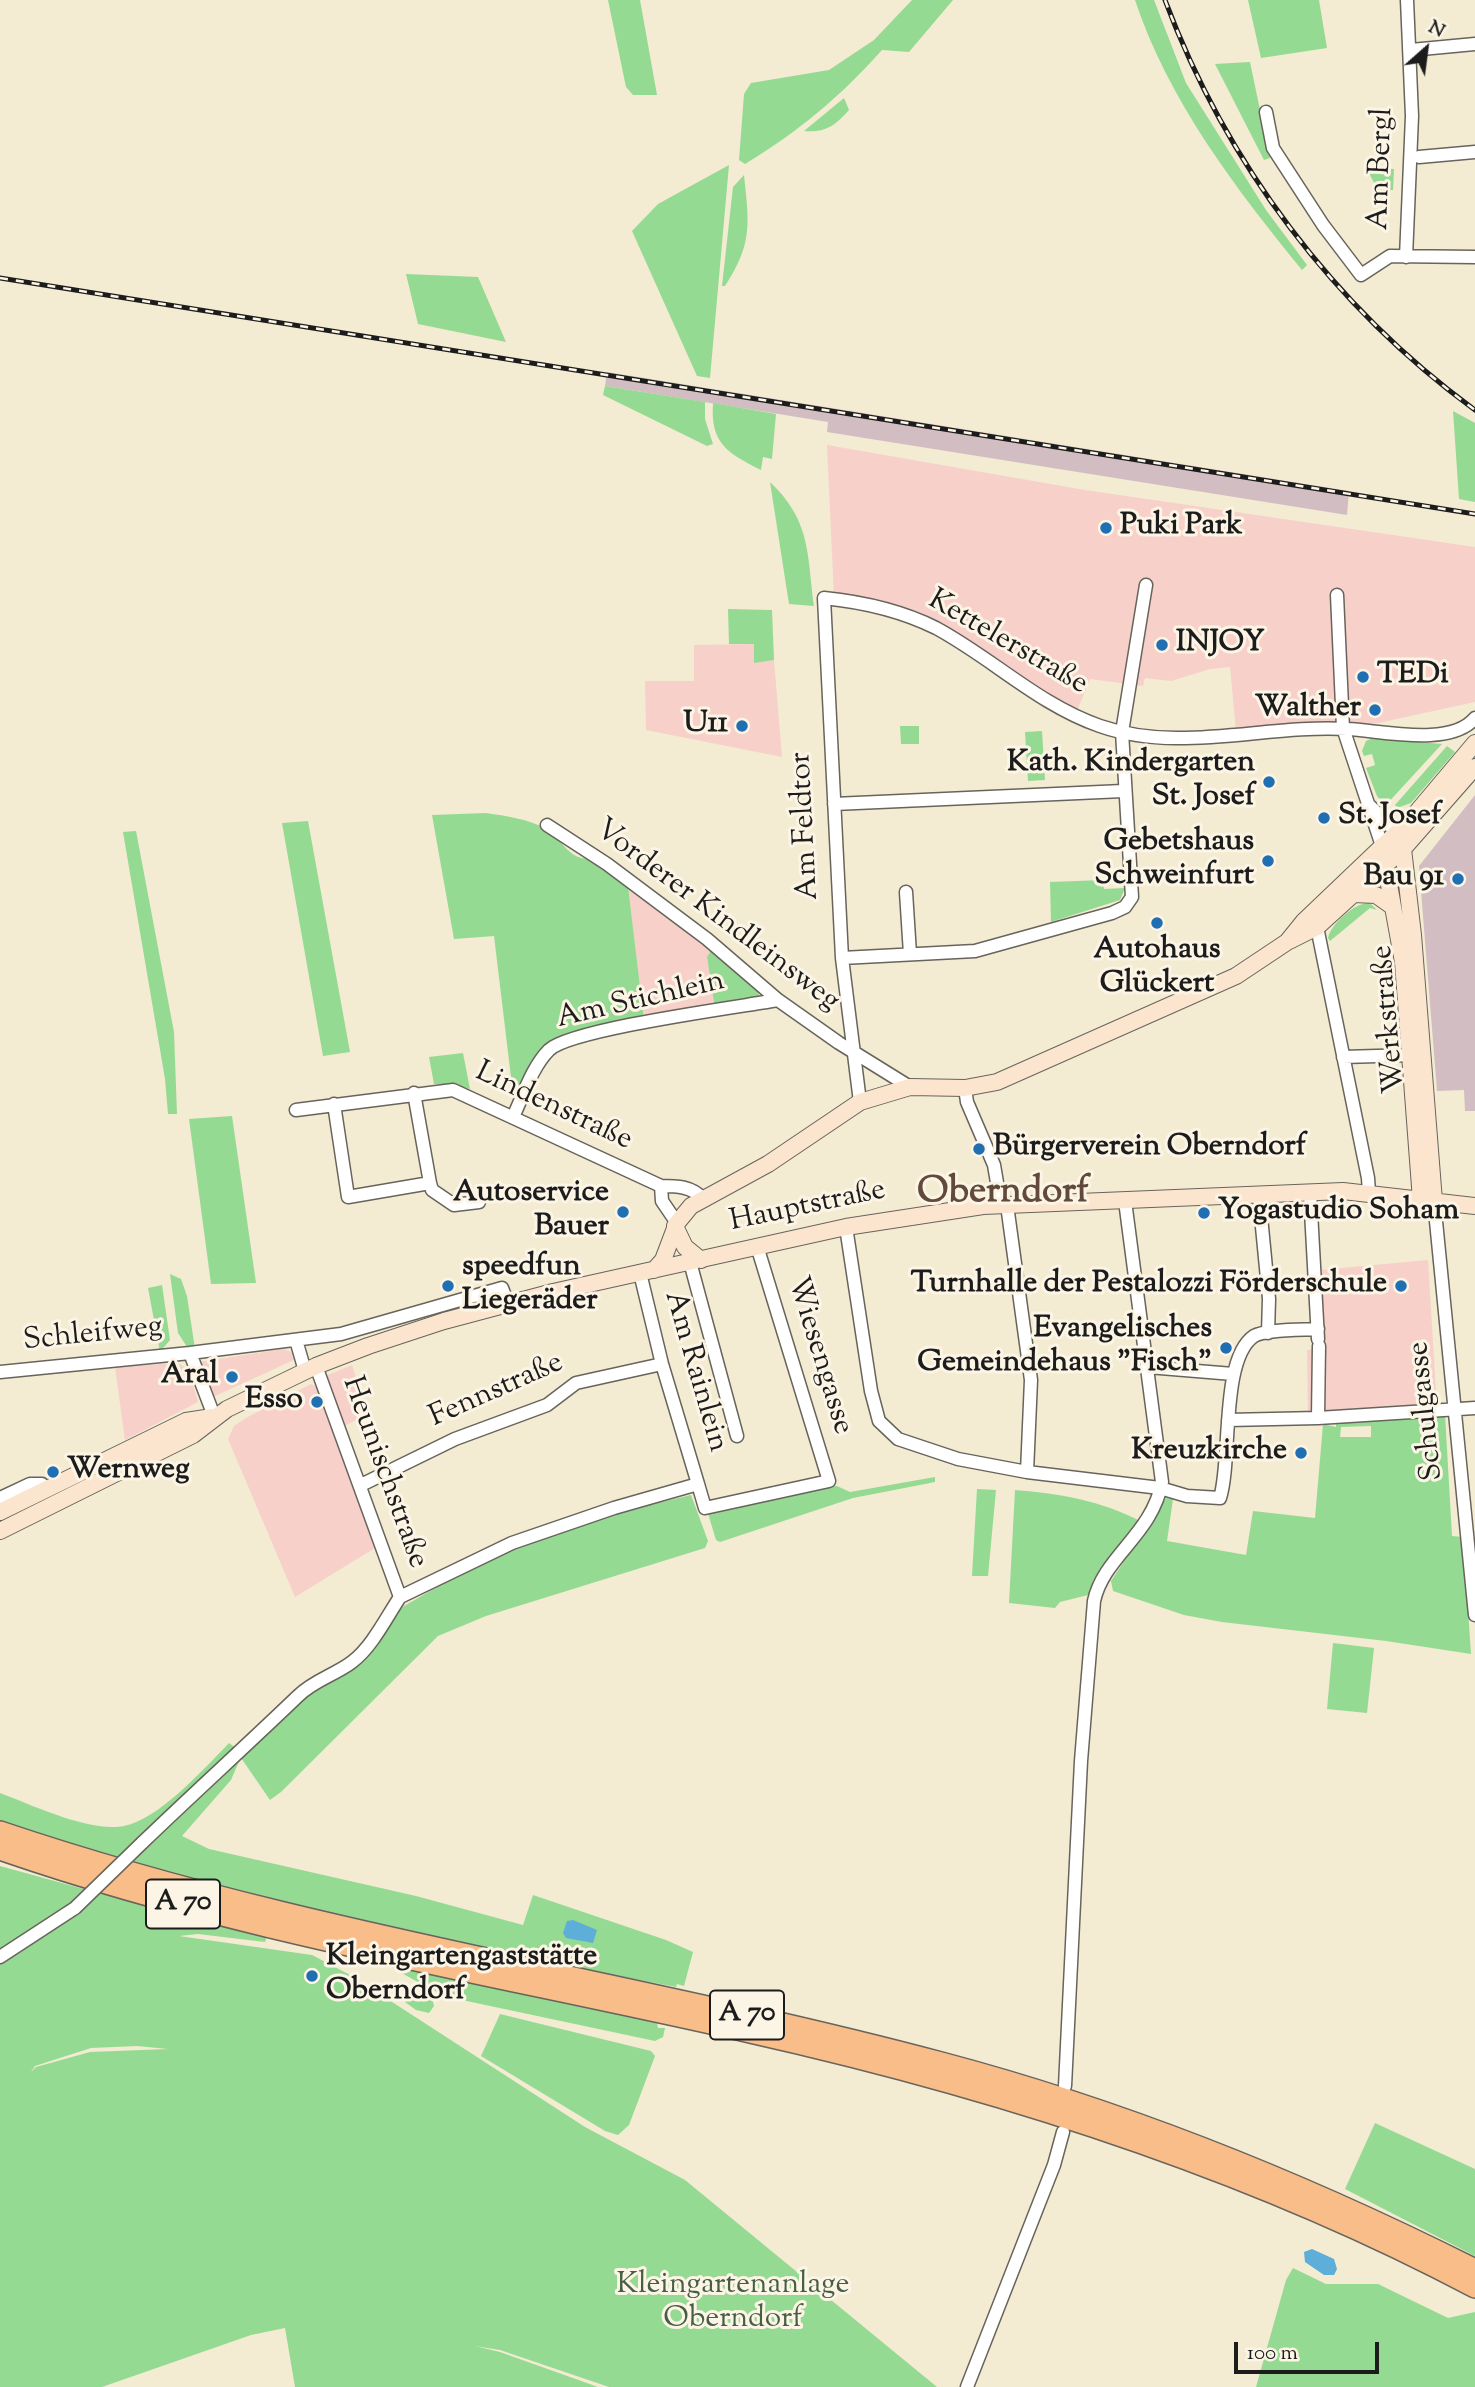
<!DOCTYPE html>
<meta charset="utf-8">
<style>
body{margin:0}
#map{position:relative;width:1475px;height:2387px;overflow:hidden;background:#f3ebd2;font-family:"Sorts Mill Goudy",serif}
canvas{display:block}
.north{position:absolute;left:1391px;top:14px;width:70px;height:70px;-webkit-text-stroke:5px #fcf5e5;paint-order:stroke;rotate:28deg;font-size:19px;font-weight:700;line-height:28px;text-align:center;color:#1c1c1c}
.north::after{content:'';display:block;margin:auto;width:24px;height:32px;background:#1c1c1c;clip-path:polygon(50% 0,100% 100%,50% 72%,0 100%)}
.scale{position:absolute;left:1234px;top:2342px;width:145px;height:32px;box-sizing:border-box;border:4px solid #1c1c1c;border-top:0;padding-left:9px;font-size:21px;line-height:24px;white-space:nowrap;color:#1c1c1c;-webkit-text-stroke:5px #fcf5e5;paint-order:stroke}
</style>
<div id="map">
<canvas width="1475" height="2387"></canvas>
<div class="north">N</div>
<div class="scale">100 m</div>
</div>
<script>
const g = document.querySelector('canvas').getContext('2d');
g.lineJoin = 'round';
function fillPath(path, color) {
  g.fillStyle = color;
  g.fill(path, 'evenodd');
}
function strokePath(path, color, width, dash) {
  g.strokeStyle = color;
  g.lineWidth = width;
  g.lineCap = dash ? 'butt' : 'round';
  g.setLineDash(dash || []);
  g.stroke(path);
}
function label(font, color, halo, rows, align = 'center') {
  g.font = font + ' "Sorts Mill Goudy",serif';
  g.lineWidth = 6;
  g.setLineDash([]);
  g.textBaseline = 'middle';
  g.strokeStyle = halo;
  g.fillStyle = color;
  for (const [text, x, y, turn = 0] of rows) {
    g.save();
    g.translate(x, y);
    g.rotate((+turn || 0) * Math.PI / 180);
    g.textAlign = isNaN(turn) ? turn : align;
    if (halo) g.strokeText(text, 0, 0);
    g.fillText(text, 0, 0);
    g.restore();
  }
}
const built = new Path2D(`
 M827,445L1085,490L1475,547V702L1341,731L1237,742L1230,667L1210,669L1171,681L1145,678L1143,686L1090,679L1075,716L949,635L834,597Z
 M754,644V662L774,660L782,757L646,730L645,681H694V645Z
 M628,886L712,949L707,957L715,1009L644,1020Z
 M1428,1260L1437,1408L1308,1414L1307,1350L1325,1349L1320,1270Z
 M283,1349L294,1353V1360L215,1396L206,1391L200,1362Z
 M178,1363L186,1368L191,1378L198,1402L125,1440L115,1367Z
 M352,1365L368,1414L344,1426L326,1376Z
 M311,1384L317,1387L375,1548L295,1597L228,1439L234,1426L246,1418Z`);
const industrial = new Path2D(`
 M607,372L1349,491L1347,515L827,432L828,422L605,386Z
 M1475,795V1111H1465L1464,1090L1437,1091L1419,866Z`);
const green = new Path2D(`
 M608,0H640L657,95H633L626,87Z
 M912,0H953L909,52L882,50C841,96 798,132 745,164L739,160L744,94L751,83L829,70L874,40Z
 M1135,0H1154L1186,83L1266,210L1307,265L1302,270C1236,189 1168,100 1135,0Z
 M1248,0H1319L1327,48L1261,58Z
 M1250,62L1270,158L1264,160L1215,64Z
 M844,98L849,110C835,126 825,133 804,131Z
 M729,165L710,378L697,376L632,231L658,204Z
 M1366,168L1394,169L1393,190H1378Z
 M744,175C749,224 753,243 725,286H722L733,187Z
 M406,274L478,277L506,342L418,324Z
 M605,386L705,402V419L713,444L707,446L603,395Z
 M713,403L776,414L772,459L763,457L761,470C728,453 710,444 713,403Z
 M1453,411L1475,423V502L1459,499Z
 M770,482C811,521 807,553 814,606L789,604Z
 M728,609L772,610L774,660L754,663V644H729Z
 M900,726H919V744H901Z
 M1042,731L1045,780L1028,781L1025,732Z
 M1373,738L1442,744L1385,806L1377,796L1366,768L1375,765L1372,754L1364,756L1362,751L1366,741Z
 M1447,746L1455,752L1411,803L1397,808L1395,805Z
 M486,813C506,816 529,819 546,829C562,839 570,862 591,858L628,886L644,1020L568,1034L553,1041L514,1102L494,936L454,939L432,815Z
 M308,821L350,1052L323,1056L282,823Z
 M136,831L174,1032L177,1114H168L165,1079L123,832Z
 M1103,880L1104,889L1125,888L1120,900L1051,922L1050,882Z
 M1370,903L1377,910L1370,908L1330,941L1328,938C1331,924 1355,902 1370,903Z
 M712,949L755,985L760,997L715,1009L707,957Z
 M463,1053L470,1089L451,1084H434L429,1057Z
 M232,1116L256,1283L211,1284L189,1119Z
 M170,1274L181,1279L187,1296L195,1349L189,1350L178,1333Z
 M162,1285L170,1340L160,1352L148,1288Z
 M1445,1414L1452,1536L1463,1537L1471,1654L1386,1641L1222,1622L1184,1615L1113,1591L1111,1581L1166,1498L1173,1499L1167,1541L1246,1555L1253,1511L1315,1518L1323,1424L1336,1427V1422ZM1371,1426V1437H1340L1341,1427Z
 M935,1477V1482L853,1498L720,1542L716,1540L707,1510L818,1486H837L850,1492Z
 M977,1489L996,1490L988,1576H972Z
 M1015,1490C1061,1494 1100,1500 1142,1522L1101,1569L1088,1595L1060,1602L1055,1608L1009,1603Z
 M691,1495L708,1541L705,1548L486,1616L438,1636L281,1792L270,1800L237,1752L300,1694L352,1663L390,1614L460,1574L514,1550L617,1513Z
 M1333,1643L1374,1648L1367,1713L1327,1709Z
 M229,1743L236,1748L118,1859L0,1823V1793C32,1805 91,1833 124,1826C159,1819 204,1769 229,1743Z
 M240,1759L231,1780L182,1836L209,1849L416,1896L523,1925L533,1895L666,1940L693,1952L684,1986L677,1984L676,1987C492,1953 309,1912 129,1862Z
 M0,1866L182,1916L267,1936L265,1942L198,1934L179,1936L312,1955L352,1976L585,2127L685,2180L937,2387H609L500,2350L475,2346L500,2352L598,2387H295L285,2328L251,2335L102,2387H0ZM137,2046L168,2049L90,2052L36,2067L31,2072L35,2066L91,2048Z
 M401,1966L657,2023L658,2028H665L663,2037L655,2041L462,2000L432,1990L400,1972Z
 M410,1990L432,1998L434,2006L429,2013L416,2010L405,2002L404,1996Z
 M500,2014L651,2051L655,2056L629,2125L618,2135L605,2131L481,2056Z
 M1375,2123L1475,2169V2256L1345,2189Z
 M1293,2268L1326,2284H1378L1448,2318L1475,2312V2387H1256L1286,2280Z`);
const water = new Path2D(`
 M573,1920L597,1930L593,1943L566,1938L563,1933L567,1921Z
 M1312,2249L1334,2259L1337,2269L1334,2275H1324L1305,2262L1304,2252Z`);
const street = new Path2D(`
 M1411,50L1475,44
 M1266,112L1273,148L1323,225L1361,275L1390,256L1475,257
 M1419,157L1475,152
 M1406,257L1412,116L1407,0
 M1337,595L1343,728L1382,846
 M834,804L1123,791
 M1369,805L1397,833
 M547,825L607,864L707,939L778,1000L839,1043L910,1087
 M906,892L910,954
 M1317,927L1368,1178L1369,1193
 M842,958L975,951L1112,913L1125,907L1132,897L1122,732L1146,585
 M1343,1057L1411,1055
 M965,1088L967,1102L994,1165L1001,1206
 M860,1102L842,958L824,598C863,602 900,610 936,628C992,658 1039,705 1100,726C1180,754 1266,724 1348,729C1383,731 1451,747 1475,718
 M334,1104L348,1197L430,1183L414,1093
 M296,1110L453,1090L661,1186C676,1186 692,1186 703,1199
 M513,1117C523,1096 532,1067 549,1050C571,1029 738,1007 778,1000
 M430,1183L432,1190L454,1205L479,1202
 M661,1186L662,1201L677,1223
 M1310,1193L1318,1339
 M1259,1196L1269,1299L1268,1333
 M1434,1201L1475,1615
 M1007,1205L1031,1380L1027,1472
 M846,1227L871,1391L879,1421L898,1439L958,1459L1027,1472L1160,1488L1187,1496L1220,1498C1232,1460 1220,1359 1254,1336C1266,1329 1303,1330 1318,1329
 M690,1262L737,1436
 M640,1273L662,1364L698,1484
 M296,1340L305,1371
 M190,1353L214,1416
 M316,1366L400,1597
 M1148,1367L1233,1374
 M0,1372L190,1353L341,1334L502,1288L508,1304
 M1318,1418L1319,1346
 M1228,1420L1318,1418L1475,1408
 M361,1485L455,1439L547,1405L576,1383L662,1364
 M0,1498L30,1484H42L46,1490
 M400,1597L512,1543L614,1508L698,1484L705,1508L829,1481L757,1246
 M142,1843C194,1793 247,1745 298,1696C314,1680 335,1675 352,1662C372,1647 386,1618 400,1597
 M0,1957L75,1908
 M1065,2086L1081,1761L1094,1601C1104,1556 1152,1535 1162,1482L1125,1201
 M967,2387L1054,2165L1063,2132`);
const secondary = new Path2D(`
 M1397,833L1403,849L1413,935L1434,1201
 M1382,846L1403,962L1421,1200
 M1353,894L1376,895L1393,907
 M1289,941L1317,927L1403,849L1475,767
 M675,1226L685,1247L701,1260
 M654,1270L663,1260L677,1223L691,1206L768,1164L860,1102L910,1087L965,1088L997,1082L1236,976L1287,942L1304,921L1411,819L1475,743
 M0,1512L186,1421L212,1417
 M0,1531L193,1435L227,1409L316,1366L368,1346L444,1321L553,1292L846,1227L983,1206L1343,1191L1475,1206`);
const highway = new Path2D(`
 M0,1832C307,1936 629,1980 941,2063C1126,2112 1304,2184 1475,2270
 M0,1849C242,1933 497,1974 746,2031C996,2087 1247,2166 1475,2287`);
const rail = new Path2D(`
 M1165,0C1226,163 1334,307 1475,410
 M0,278L1475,514`);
const streetBridge = new Path2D(`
 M75,1908L142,1843`);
const markers = [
 [1106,528,7,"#1f6fb2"],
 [1162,645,7,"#1f6fb2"],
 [1363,677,7,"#1f6fb2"],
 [1375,710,7,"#1f6fb2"],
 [742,726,7,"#1f6fb2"],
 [1269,782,7,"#1f6fb2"],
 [1324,818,7,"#1f6fb2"],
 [1268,861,7,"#1f6fb2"],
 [1458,879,7,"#1f6fb2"],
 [1157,923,7,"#1f6fb2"],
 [979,1149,7,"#1f6fb2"],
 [623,1212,7,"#1f6fb2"],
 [1204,1213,7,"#1f6fb2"],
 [448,1286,7,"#1f6fb2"],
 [1401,1286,7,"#1f6fb2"],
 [1226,1348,7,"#1f6fb2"],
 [232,1377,7,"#1f6fb2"],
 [317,1402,7,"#1f6fb2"],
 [1301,1453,7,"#1f6fb2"],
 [53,1472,7,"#1f6fb2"],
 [312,1976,7,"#1f6fb2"]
];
const shields = [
 [183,1904,74],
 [747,2015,74]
];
const shieldNames = [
 ["A 70",183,1904],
 ["A 70",747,2015]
];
const streetNames = [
 ["Am Bergl",1383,169,-88],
 ["Kettelerstraße",1007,644,30],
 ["Am Feldtor",807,826,-93],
 ["Vorderer Kindleinsweg",716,917,37],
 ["Am Stichlein",641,1002,-13],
 ["Werkstraße",1391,1019,-95],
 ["Lindenstraße",553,1108,25],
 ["Hauptstraße",808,1208,-12],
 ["Schleifweg",93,1336,-6],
 ["Wiesengasse",818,1356,73],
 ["Am Rainlein",694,1372,74],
 ["Fennstraße",497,1392,-24],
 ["Schulgasse",1428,1411,-96],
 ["Heunischstraße",383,1473,70]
];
const poiNames = [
 ["Puki Park",1120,528,"left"],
 ["INJOY",1176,645,"left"],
 ["TEDi",1377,677,"left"],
 ["Walther",1361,710],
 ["U11",728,726],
 ["Kath. Kindergarten",1255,765],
 ["St. Josef",1255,799],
 ["St. Josef",1338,818,"left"],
 ["Gebetshaus",1254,844],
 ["Schweinfurt",1254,878],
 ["Bau 91",1444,879],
 ["Autohaus",1157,952,"center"],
 ["Glückert",1157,986,"center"],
 ["Bürgerverein Oberndorf",993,1149,"left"],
 ["Autoservice",609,1195],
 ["Bauer",609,1229],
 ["Yogastudio Soham",1218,1213,"left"],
 ["speedfun",462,1269,"left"],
 ["Liegeräder",462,1303,"left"],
 ["Turnhalle der Pestalozzi Förderschule",1387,1286],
 ["Evangelisches",1212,1331],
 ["Gemeindehaus \"Fisch\"",1212,1365],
 ["Aral",218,1377],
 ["Esso",303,1402],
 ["Kreuzkirche",1287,1453],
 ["Wernweg",67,1472,"left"],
 ["Kleingartengaststätte",326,1959,"left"],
 ["Oberndorf",326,1993,"left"]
];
const parkNames = [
 ["Kleingartenanlage",733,2287],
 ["Oberndorf",733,2321]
];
const districtNames = [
 ["Oberndorf",1003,1195]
];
fillPath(built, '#f7d0ca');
fillPath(industrial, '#d2bec2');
fillPath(green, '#95da92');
fillPath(water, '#5daed8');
strokePath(street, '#67645c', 15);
strokePath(secondary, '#67645c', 18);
strokePath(highway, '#67645c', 24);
strokePath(street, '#fff', 12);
strokePath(secondary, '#fce5cf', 16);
strokePath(highway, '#f8bd88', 21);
strokePath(rail, '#1c1c1c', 5);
strokePath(rail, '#fcf5e5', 2.5, [8]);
strokePath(streetBridge, '#67645c', 15, []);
strokePath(streetBridge, '#fff', 12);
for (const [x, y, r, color] of markers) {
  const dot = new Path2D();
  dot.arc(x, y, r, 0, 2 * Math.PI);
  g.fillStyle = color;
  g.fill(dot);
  strokePath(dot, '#fcf5e5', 2.5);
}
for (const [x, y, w] of shields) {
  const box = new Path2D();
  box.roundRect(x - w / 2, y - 24.5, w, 49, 5);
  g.fillStyle = '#fcf5e5';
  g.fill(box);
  strokePath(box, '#1c1c1c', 2);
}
label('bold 28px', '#1c1c1c', null, shieldNames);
label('30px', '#1c1c1c', '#fcf5e5', streetNames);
label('bold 30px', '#1c1c1c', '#fcf5e5', poiNames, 'right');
label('30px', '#465e45', '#fcf5e5', parkNames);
label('bold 37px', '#614a3b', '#fcf5e5', districtNames);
</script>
